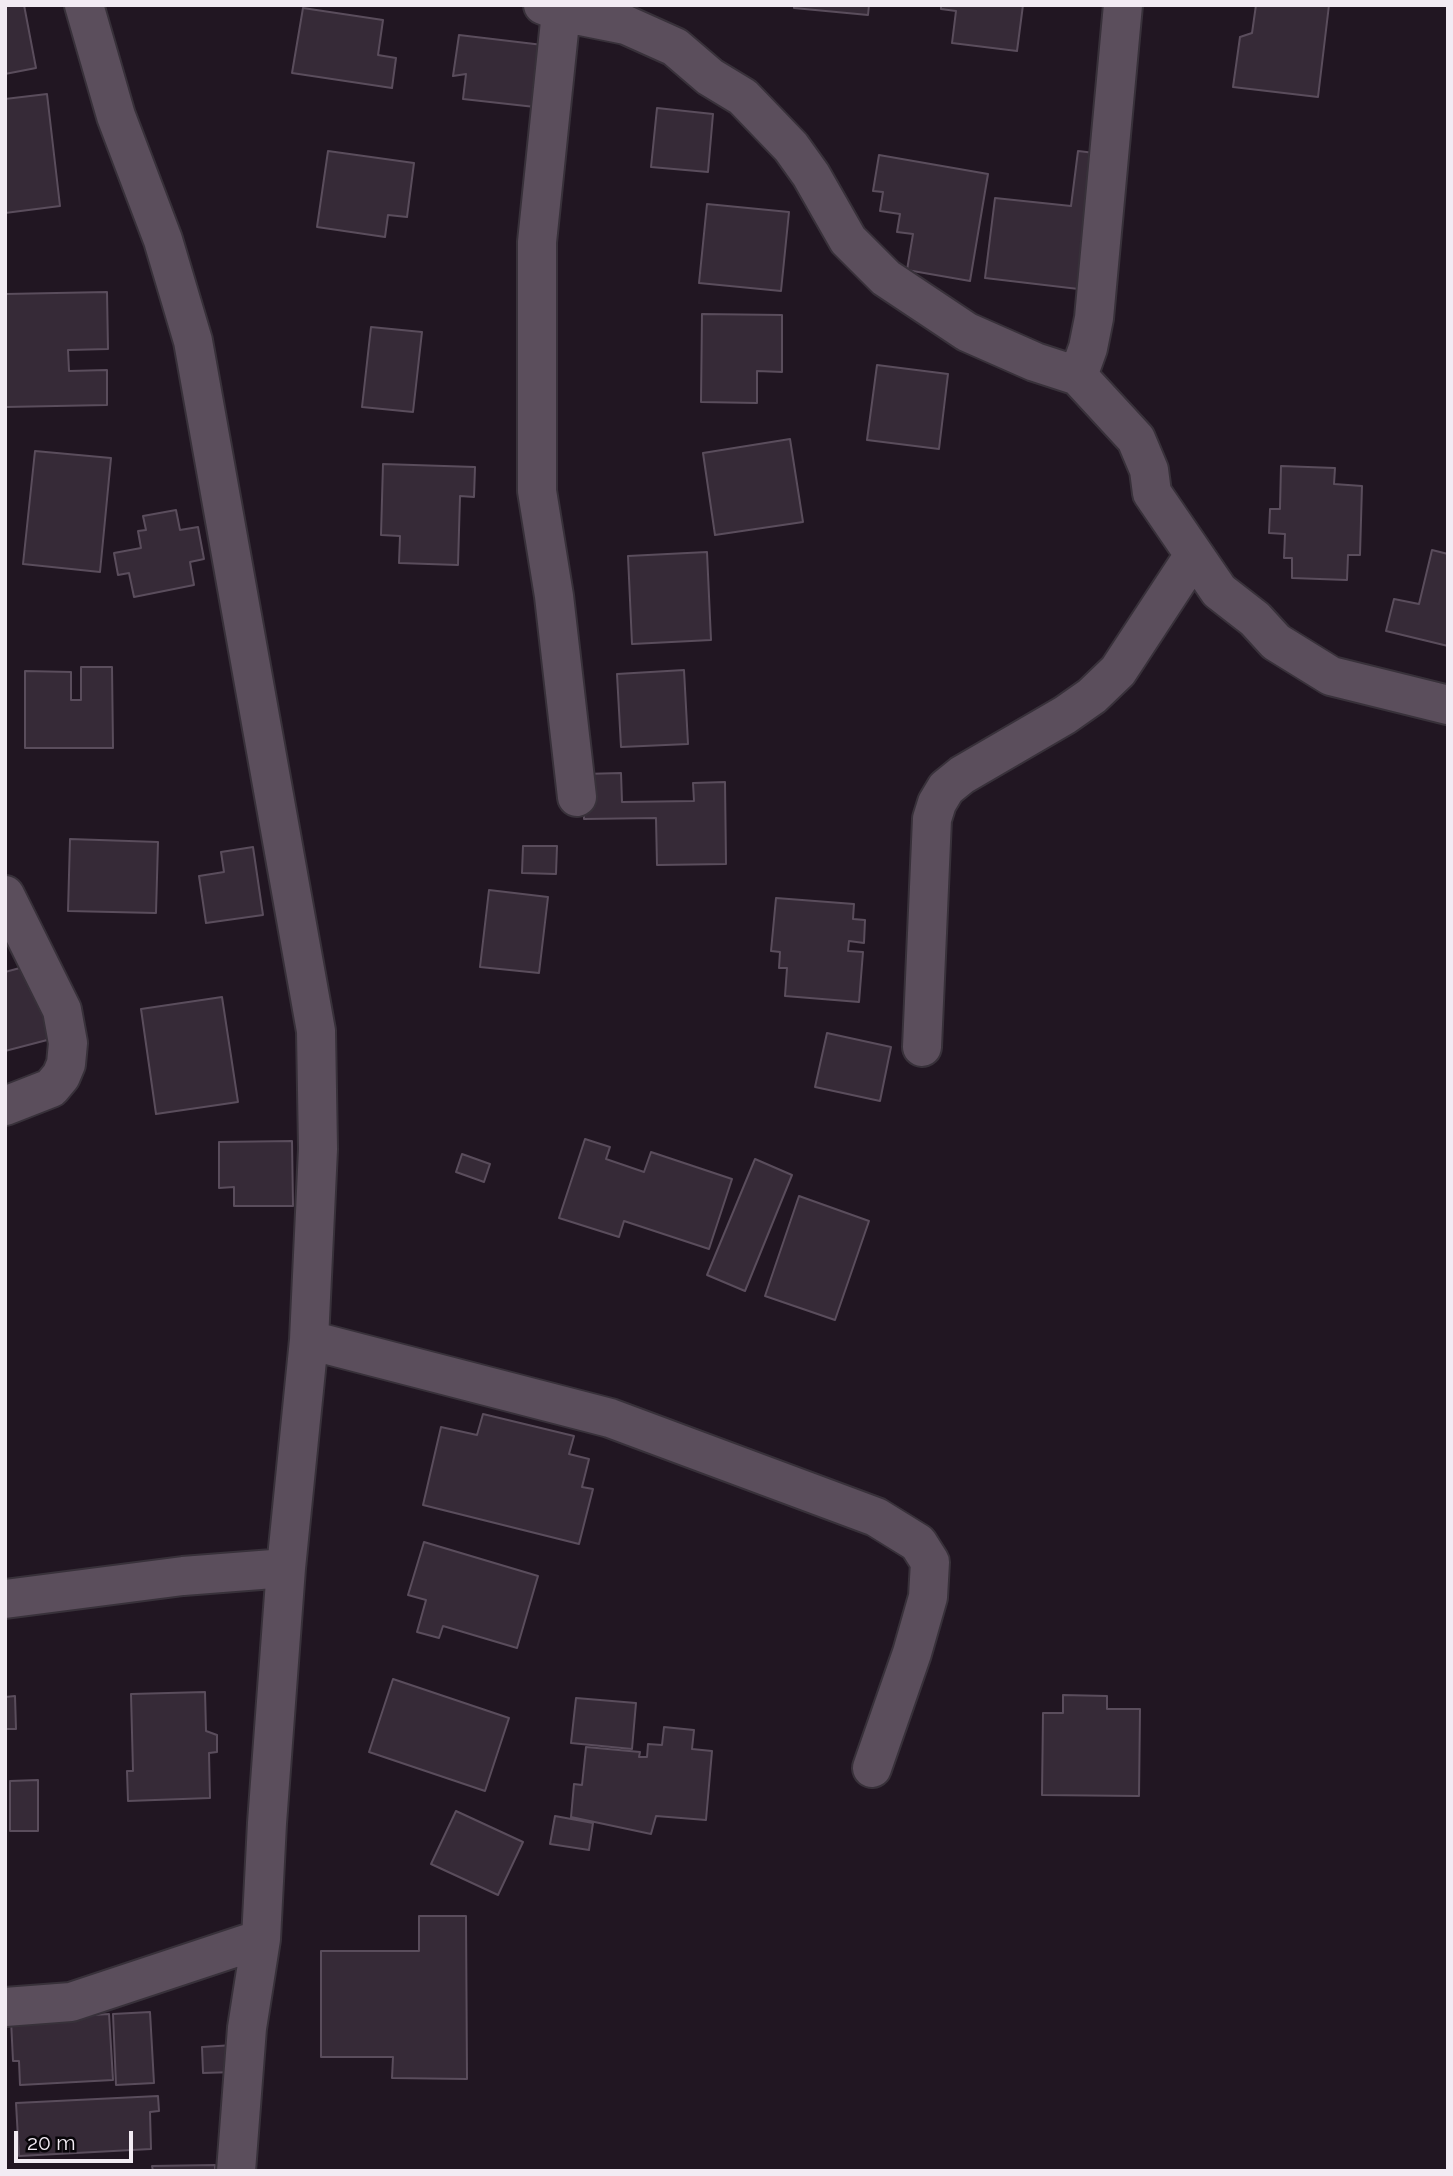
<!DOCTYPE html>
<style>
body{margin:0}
#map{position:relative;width:1453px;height:2176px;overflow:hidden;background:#211622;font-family:Raleway,sans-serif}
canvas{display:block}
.frame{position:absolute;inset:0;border:7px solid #f2ebf3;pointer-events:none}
.scale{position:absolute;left:14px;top:2131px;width:119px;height:32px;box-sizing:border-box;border:4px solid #f2ebf3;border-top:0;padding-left:9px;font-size:21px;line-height:24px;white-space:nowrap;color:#f2ebf3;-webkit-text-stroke:5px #080509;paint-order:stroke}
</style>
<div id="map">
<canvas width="1453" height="2176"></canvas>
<div class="frame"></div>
<div class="scale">20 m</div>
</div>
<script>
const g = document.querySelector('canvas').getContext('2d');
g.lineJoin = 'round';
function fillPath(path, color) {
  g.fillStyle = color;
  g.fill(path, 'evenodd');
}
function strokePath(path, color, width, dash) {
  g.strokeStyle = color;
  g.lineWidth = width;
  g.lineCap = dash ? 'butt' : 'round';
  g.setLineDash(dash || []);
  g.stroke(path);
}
const building = new Path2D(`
 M5,5H24L36,68L5,74Z
 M794,5H869L868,15L794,8Z
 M941,5H1023L1017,51L952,43L956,11L941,9Z
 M1256,5H1329L1318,97L1233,87L1240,37L1252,33Z
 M303,8L383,20L378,55L396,58L392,88L292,73Z
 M459,35L543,45L535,107L463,99L466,74L453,76Z
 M47,94L60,206L5,213V99Z
 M657,108L713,114L708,172L651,167Z
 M328,151L414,163L407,217L388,215L385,237L317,227Z
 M1078,151L1103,154L1087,290L985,278L995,198L1071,206Z
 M879,155L988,174L970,281L907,270L913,234L897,232L900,214L880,211L883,192L873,191Z
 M707,204L789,212L781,291L699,283Z
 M107,292L108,349L68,350L69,371L107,370V405L5,407V294Z
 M702,314L782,315V372L757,371V403L701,402Z
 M371,327L422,332L413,412L362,407Z
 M877,365L948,374L939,449L867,440Z
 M790,439L803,522L715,535L703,453Z
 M35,451L111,458L100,572L23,564Z
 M383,464L475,467L474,497L460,496L458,565L399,563L400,536L381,535Z
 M1281,466L1335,468L1334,484L1362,486L1360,555H1348L1347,580L1292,578V558H1284L1285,534L1269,533L1270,509H1280Z
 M176,510L180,530L198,527L204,559L190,562L194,585L134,597L129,573L118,575L114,553L141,548L138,531L146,530L143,516Z
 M1432,550L1448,554V646L1386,631L1394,599L1419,604Z
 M707,552L711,640L632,644L628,556Z
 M81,667H112L113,748H25V671L71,672V700H81Z
 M684,670L688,744L621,747L617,674Z
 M621,773L622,802L694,801L693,783L725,782L726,864L657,865L656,818L584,819L583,774Z
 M70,839L158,842L156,913L68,911Z
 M523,846H557L556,874L522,873Z
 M253,847L263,915L206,923L199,876L224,872L221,852Z
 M489,890L548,897L539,973L480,967Z
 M776,898L854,904L853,919L865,920L864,943L849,941L848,951L863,952L859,1002L785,996L787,968H779L780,952L771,951Z
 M31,965L51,1039L5,1051V972Z
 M222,997L238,1102L156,1114L141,1009Z
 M827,1033L891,1047L880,1101L815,1087Z
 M585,1139L610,1147L606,1159L644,1172L651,1152L732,1179L709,1249L624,1221L619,1237L559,1218Z
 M292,1141L293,1206H234V1187L219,1188V1142Z
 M462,1154L490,1164L484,1182L456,1172Z
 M755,1159L792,1175L745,1291L707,1275Z
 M799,1196L869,1221L835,1320L765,1296Z
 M483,1414L574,1436L569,1454L589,1459L582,1487L593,1489L579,1544L423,1505L441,1427L477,1435Z
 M424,1542L538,1576L517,1648L443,1626L439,1638L417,1632L426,1600L408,1595Z
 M393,1679L509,1718L485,1791L369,1752Z
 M205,1692L206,1731L217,1735V1752L209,1753L210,1798L128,1801L127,1771H133L131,1694Z
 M1063,1695L1107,1696V1709H1140L1139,1796L1042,1795L1043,1713H1063Z
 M15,1696L16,1729H5V1697Z
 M576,1698L636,1703L632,1749L571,1743Z
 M664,1727L694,1730L692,1749L712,1751L706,1820L656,1816L651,1834L571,1817L574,1784L582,1785L586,1747L640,1752L639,1757H647L648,1744L662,1745Z
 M38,1780V1831H10V1781Z
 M456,1811L523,1842L498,1895L431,1864Z
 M555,1816L593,1823L589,1850L550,1844Z
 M419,1916H466L467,2079L392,2078L393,2057H321V1951H419Z
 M150,2012L154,2083L116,2085L113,2014Z
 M109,2014L113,2080L20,2085L19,2061H13L11,2020Z
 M234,2045L235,2072L203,2073L202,2047Z
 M158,2096L159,2111L150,2112L151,2149L19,2156L16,2103Z
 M215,2165V2171H153L152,2166Z`);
const minor = new Path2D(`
 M84,5L116,116L163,240L193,341L316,1031L318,1149L309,1340L286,1568L267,1823L261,1939L247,2028L236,2171
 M543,5L561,12L626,25L675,47L710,77L743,97L791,147L811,175L848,240L886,278L967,332L1035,362L1078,376L1136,439L1149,470L1152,493L1219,591L1255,619L1276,642L1331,676L1448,705
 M561,12L537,242V491L554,596L577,797
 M1078,376L1088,348L1094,318L1123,5
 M5,895L62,1010L68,1043L66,1064L61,1076L51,1088L5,1106
 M922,1047L932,819L937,803L946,788L962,775L1065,715L1092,696L1118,671L1194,555
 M309,1340L610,1418L876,1517L918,1543L930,1562L928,1597L912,1653L872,1768
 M5,1599L183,1576L286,1568
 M5,2007L71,2002L261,1939`);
fillPath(building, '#362a37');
strokePath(building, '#5a4d5c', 2);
strokePath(minor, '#38313a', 42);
strokePath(minor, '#5b4e5c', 38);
</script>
